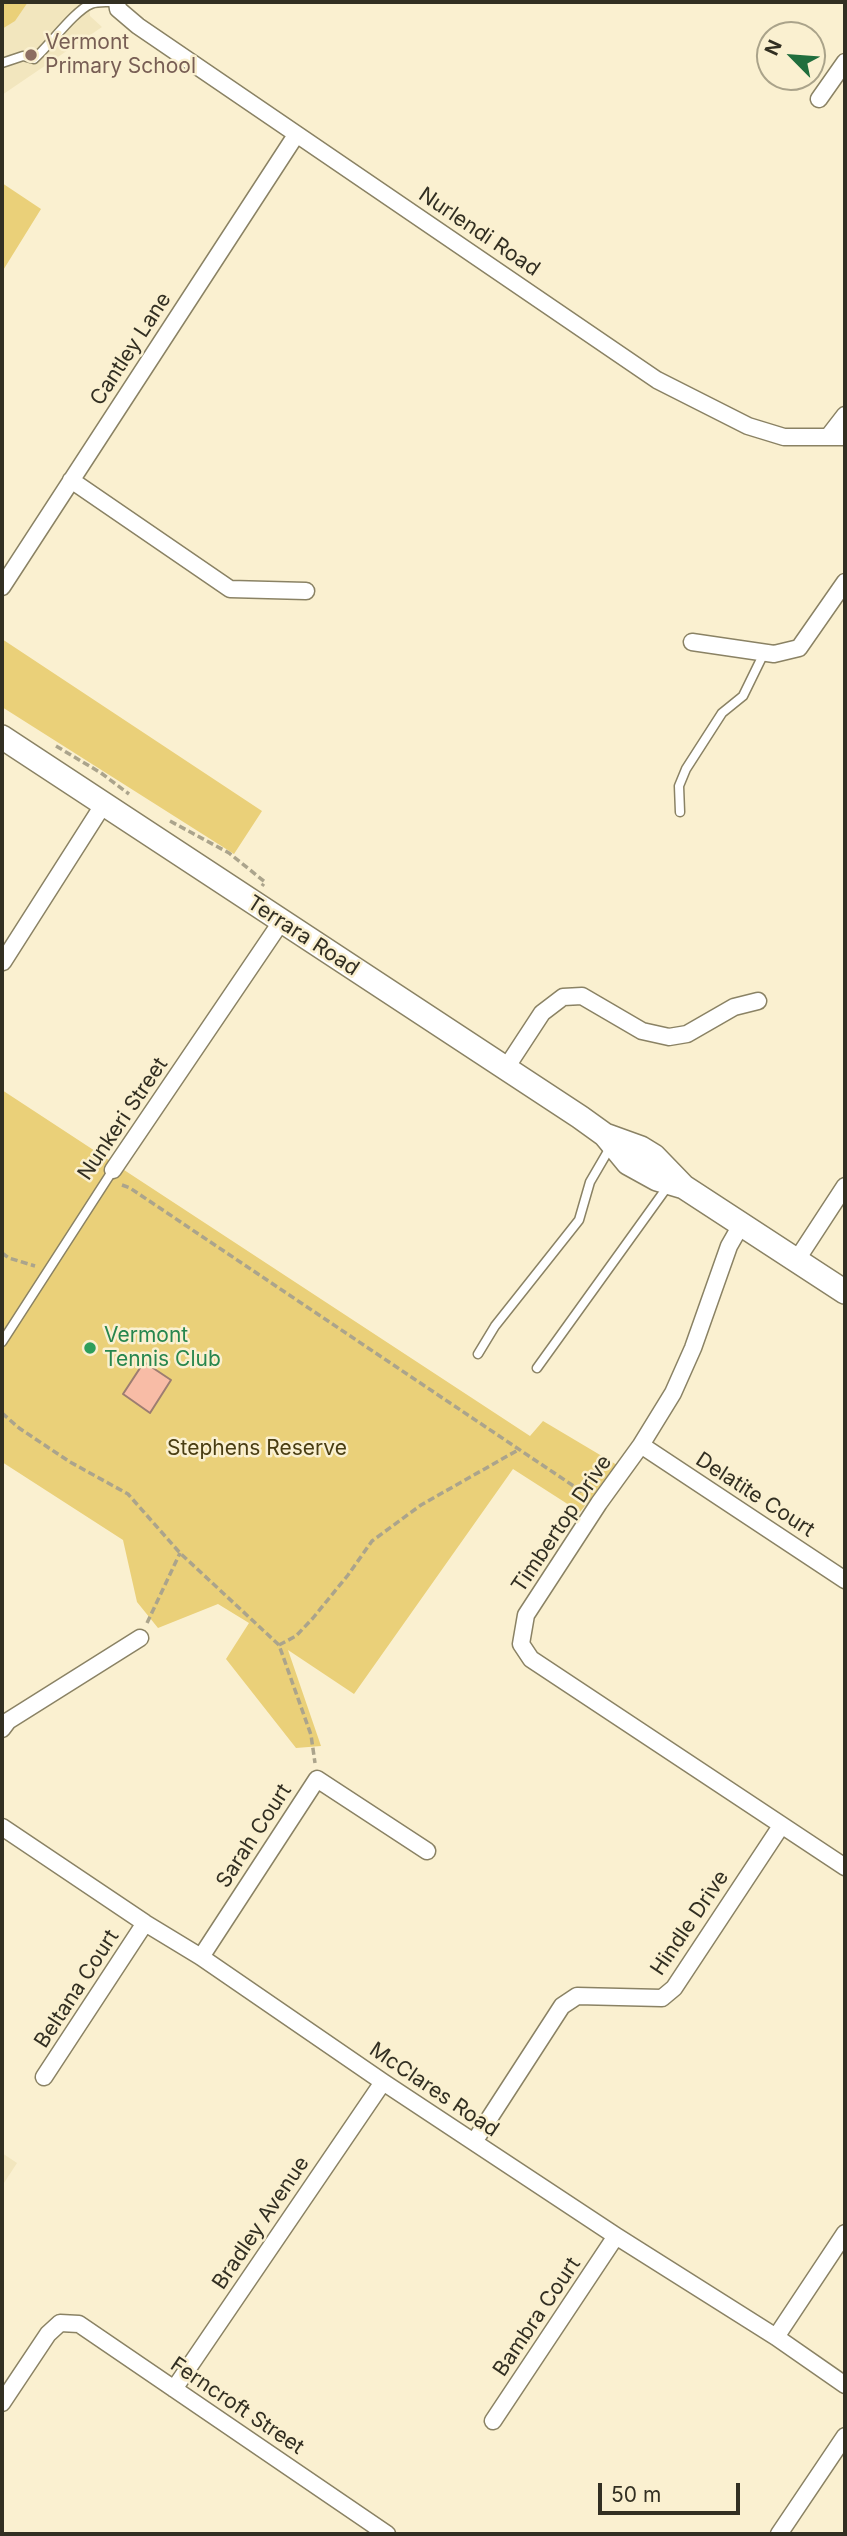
<!DOCTYPE html>
<style>
body{margin:0}
#map{position:relative;width:847px;height:2536px;overflow:hidden;background:#faf0d0;font-family:Inter,sans-serif}
canvas{display:block}
.frame{position:absolute;inset:0;border:4px solid #322f22;pointer-events:none}
.north{position:absolute;left:756px;top:21px;width:70px;height:70px;box-sizing:border-box;background:#faf0d0;border:2px solid #aaa38a;border-radius:50%;rotate:295deg;font-size:19px;font-weight:700;line-height:28px;text-align:center;color:#322f22}
.north::after{content:'';display:block;margin:auto;width:24px;height:32px;background:#206e3d;clip-path:polygon(50% 0,100% 100%,50% 72%,0 100%)}
.scale{position:absolute;left:598px;top:2483px;width:142px;height:32px;box-sizing:border-box;border:4px solid #322f22;border-top:0;padding-left:9px;font-size:21px;line-height:24px;white-space:nowrap;color:#322f22;-webkit-text-stroke:5px #faf0d0;paint-order:stroke}
</style>
<div id="map">
<canvas width="847" height="2536"></canvas>
<div class="frame"></div>
<div class="north">N</div>
<div class="scale">50 m</div>
</div>
<script>
const g = document.querySelector('canvas').getContext('2d');
g.lineJoin = 'round';
function fillPath(path, color) {
  g.fillStyle = color;
  g.fill(path, 'evenodd');
}
function strokePath(path, color, width, dash) {
  g.strokeStyle = color;
  g.lineWidth = width;
  g.lineCap = dash ? 'butt' : 'round';
  g.setLineDash(dash || []);
  g.stroke(path);
}
function label(font, color, halo, rows, align = 'center') {
  g.font = font + ' Inter,sans-serif';
  g.lineWidth = 5;
  g.setLineDash([]);
  g.textBaseline = 'middle';
  g.strokeStyle = halo;
  g.fillStyle = color;
  for (const [text, x, y, turn = 0] of rows) {
    g.save();
    g.translate(x, y);
    g.rotate((+turn || 0) * Math.PI / 180);
    g.textAlign = isNaN(turn) ? turn : align;
    if (halo) g.strokeText(text, 0, 0);
    g.fillText(text, 0, 0);
    g.restore();
  }
}
const built = new Path2D(`
 M2,2H89L90,16L102,27L2,95Z
 M2,2153L17,2163L2,2186Z`);
const green = new Path2D(`
 M2,2H28L15,21L2,29Z
 M2,183L41,209L2,272Z
 M2,639L262,811L234,854L2,707Z
 M2,1090L530,1436L543,1421L617,1465L580,1512L513,1469L354,1694L288,1650L321,1746L296,1748L226,1659L249,1623L218,1604L158,1628L137,1602L123,1540L2,1462Z`);
const building = new Path2D(`
 M144,1362L171,1380L150,1413L123,1394Z`);
const path = new Path2D(`
 M56,746L101,773L129,794
 M170,821L229,853L265,882L262,886
 M122,1185L130,1188L584,1493
 M2,1253L9,1258L35,1266
 M2,1413L19,1428L70,1462L128,1494L180,1553L279,1645L311,1735L315,1763
 M147,1623L180,1553
 M279,1645L296,1636L313,1618L348,1575L372,1541L421,1505L518,1450`);
const service = new Path2D(`
 M2,63L23,56L34,59C49,46 75,10 91,4C97,1 107,2 113,2
 M680,812L679,786L686,769L722,713L743,696L764,653
 M2,1342L113,1170
 M478,1354L495,1326L579,1220L590,1182L611,1146
 M537,1368L668,1186`);
const minor = new Path2D(`
 M117,2L118,9L138,26L657,380L748,426L784,437H845
 M819,99L845,62
 M828,437L845,415
 M71,480L230,589L306,591
 M2,587L296,135
 M692,642L774,654L799,648L845,582
 M3,962L103,805
 M506,1068L542,1013L563,997L582,996L642,1031L669,1037L687,1034L734,1007L758,1001
 M113,1170L281,922
 M741,1225L729,1246L693,1348L673,1393L641,1445L599,1503L526,1615L521,1644L531,1659L845,1867
 M796,1261L845,1186
 M641,1445L845,1580
 M2,1729L8,1721L140,1638
 M2,1827L145,1923L201,1957L383,2082L616,2236L776,2337L845,2385
 M201,1957L317,1779L427,1851
 M44,2077L145,1923
 M474,2142L562,2006L577,1996L662,1998L674,1988L781,1826
 M776,2337L845,2233
 M174,2389L383,2082
 M2,2403L48,2334L60,2323L79,2324L387,2534
 M493,2421L616,2236
 M779,2534L845,2436`);
const secondary = new Path2D(`
 M2,737L580,1117L605,1135L628,1163L657,1179L684,1187
 M605,1135L641,1148L654,1156L684,1187L845,1292`);
const markers = [
 [31,55,7,"#8d6e63"],
 [90,1348,7,"#2e9e5b"]
];
const educationNames = [
 ["Vermont",45,43],
 ["Primary School",45,67]
];
const streetNames = [
 ["Nurlendi Road",479,232,34],
 ["Cantley Lane",131,349,-57],
 ["Terrara Road",303,936,33],
 ["Nunkeri Street",123,1119,-56],
 ["Delatite Court",755,1495,33],
 ["Timbertop Drive",562,1524,-56],
 ["Sarah Court",254,1836,-57],
 ["Hindle Drive",690,1923,-56],
 ["Beltana Court",77,1989,-57],
 ["McClares Road",434,2090,34],
 ["Bradley Avenue",261,2223,-56],
 ["Bambra Court",537,2317,-56],
 ["Ferncroft Street",237,2406,34]
];
const leisureNames = [
 ["Vermont",104,1336],
 ["Tennis Club",104,1360]
];
const parkNames = [
 ["Stephens Reserve",257,1449]
];
fillPath(built, '#f2e6be');
fillPath(green, '#ead079');
fillPath(building, '#f8bca6');
strokePath(building, '#9d7d71', 2);
strokePath(service, '#8a8264', 11);
strokePath(minor, '#8a8264', 19);
strokePath(secondary, '#8a8264', 26);
strokePath(path, '#aba48c', 3.5, [7, 3.5]);
strokePath(service, '#fff', 8);
strokePath(minor, '#fff', 16);
strokePath(secondary, '#fff', 23);
for (const [x, y, r, color] of markers) {
  const dot = new Path2D();
  dot.arc(x, y, r, 0, 2 * Math.PI);
  g.fillStyle = color;
  g.fill(dot);
  strokePath(dot, '#faf0d0', 2.5);
}
label('21px', '#785e54', '#faf0d0', educationNames, 'left');
label('21px', '#322f22', '#faf0d0', streetNames);
label('21px', '#27864d', '#faf0d0', leisureNames, 'left');
label('21px', '#493d12', '#faf0d0', parkNames);
</script>
